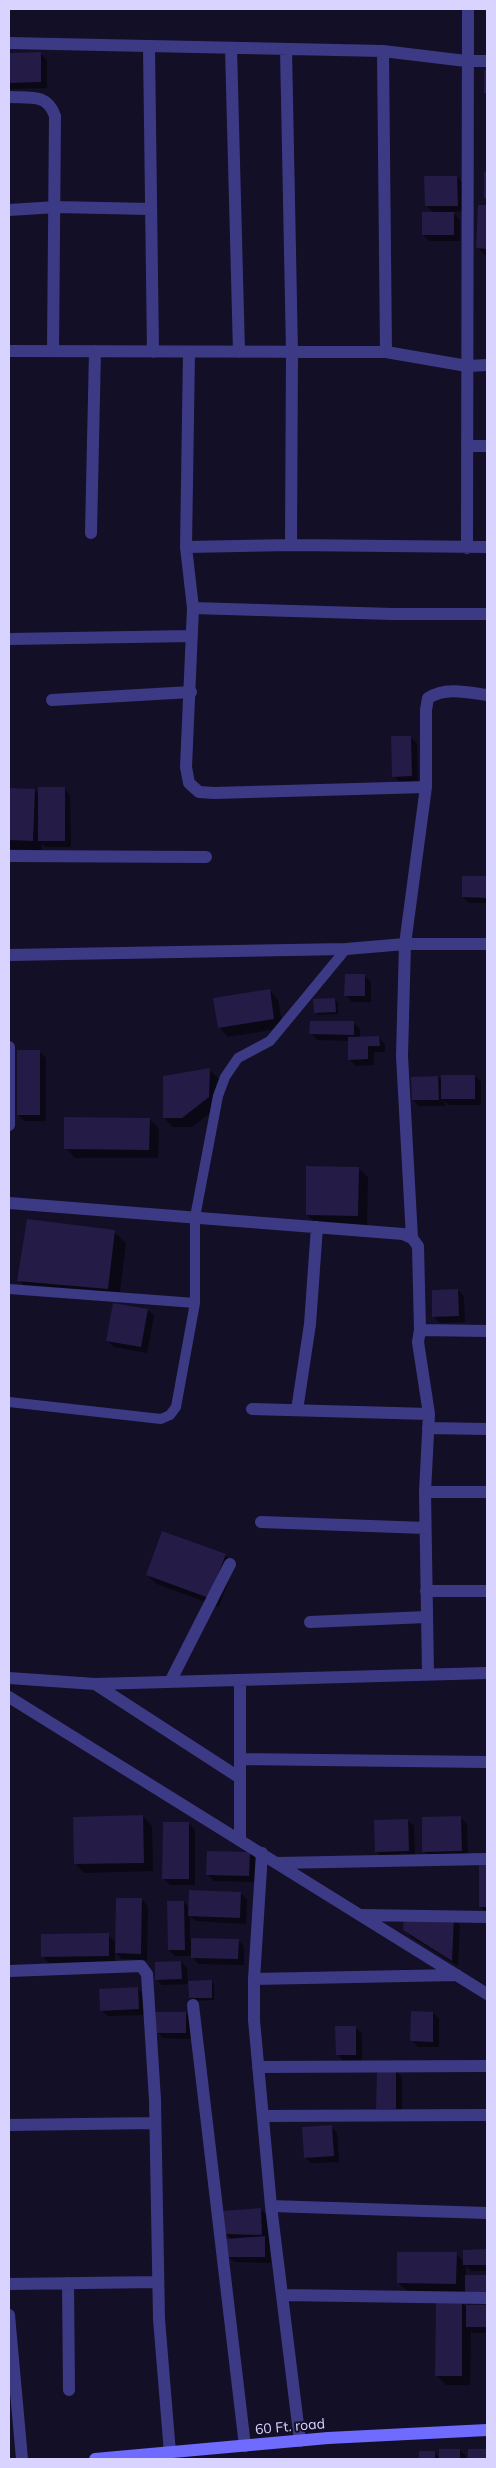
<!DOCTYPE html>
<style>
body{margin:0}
#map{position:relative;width:496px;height:2468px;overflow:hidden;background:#130f26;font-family:Mulish,sans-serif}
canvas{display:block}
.frame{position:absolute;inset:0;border:10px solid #d9d4ff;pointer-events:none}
</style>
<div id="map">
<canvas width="496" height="2468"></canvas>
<div class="frame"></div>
</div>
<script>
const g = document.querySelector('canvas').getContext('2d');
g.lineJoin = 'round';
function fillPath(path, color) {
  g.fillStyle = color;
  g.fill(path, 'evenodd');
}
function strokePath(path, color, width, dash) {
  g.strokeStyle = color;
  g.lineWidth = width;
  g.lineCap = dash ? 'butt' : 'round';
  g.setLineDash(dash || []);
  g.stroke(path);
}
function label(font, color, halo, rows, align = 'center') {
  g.font = font + ' Mulish,sans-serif';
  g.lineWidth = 4;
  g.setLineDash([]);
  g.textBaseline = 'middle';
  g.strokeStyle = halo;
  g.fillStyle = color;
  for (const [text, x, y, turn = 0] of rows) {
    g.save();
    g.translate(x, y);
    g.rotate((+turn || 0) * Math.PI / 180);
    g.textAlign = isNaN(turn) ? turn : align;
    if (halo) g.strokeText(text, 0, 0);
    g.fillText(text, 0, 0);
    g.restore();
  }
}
const shadow = new Path2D(`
 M40,53L47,60V88L9,89V54Z
 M457,177L463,183V211L452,212L460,220V241H429L423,234L434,213L426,205Z
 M480,206H487V257L478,248Z
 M410,737L417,743L418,782L400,783L394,776Z
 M64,788L70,795L71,847H46L42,844V850L9,849V789L35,790L39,794Z
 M464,877H487V903H469L463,897Z
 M365,976L371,982V1002H352L346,995Z
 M269,990L278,1000L283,1028L228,1037L219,1027Z
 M335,1000L338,1003V1014L318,1015L315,1012Z
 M354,1023L360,1029V1038H379L385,1044V1052H374V1065L356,1066L349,1059V1041L317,1040L311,1034Z
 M40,1052L46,1058V1121H24L18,1115Z
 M209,1070L219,1079L218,1107L192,1127H173L164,1118Z
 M475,1076L481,1082V1105H449L444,1101L445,1106H419L413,1100L438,1077L443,1082Z
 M149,1119L159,1128L158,1158H75L66,1148Z
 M358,1168L368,1177L367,1225L317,1224L307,1215Z
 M114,1232L126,1243L119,1300L30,1292L19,1280Z
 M458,1290L464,1297L465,1322L440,1323L433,1316Z
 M148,1310L154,1316L147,1353L114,1347L108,1341Z
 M225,1555L235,1564L219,1607L157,1584L147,1575Z
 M143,1817L152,1826L153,1871L84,1873L75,1863Z
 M461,1818L467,1824L468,1857L430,1858L424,1851Z
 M407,1820L414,1826L415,1856L383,1858L376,1851Z
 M189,1823L195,1830V1885H170L164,1879Z
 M250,1853L256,1859L255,1882L214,1881L208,1875Z
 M487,1862V1913L480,1907Z
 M241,1893L247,1900L246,1924L196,1921L190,1916V1939L238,1940L244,1946V1965L198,1964L192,1956H175L169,1950L184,1902L190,1908Z
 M142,1900L148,1906L147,1960L122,1959L115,1952V1962L49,1963L42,1956L108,1935L116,1943Z
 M453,1919L460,1925L458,1966L411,1937L405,1930Z
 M181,1962L187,1968L188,1982L211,1981L214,1984V2000L193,2001L190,1998V1984L162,1985L156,1979Z
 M138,1989L144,1995L145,2015L108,2016L101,2010Z
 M186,2013L192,2020V2039L163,2038L157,2032Z
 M433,2013L439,2019V2047H418L412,2040Z
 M355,2027L362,2033V2060L343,2061L337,2054Z
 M396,2071L402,2077V2115H384L378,2109Z
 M331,2127L337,2133L339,2162L311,2163L305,2157Z
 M261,2209L267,2216L271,2263L235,2262L228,2256L232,2240L226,2233Z
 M464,2251H487V2271H471L466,2266V2277L487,2276V2299L408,2292L398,2282L456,2254L464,2262Z
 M462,2302L465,2306H487V2333H473L471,2330L470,2385H446L436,2375Z
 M459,2450L466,2456V2459H420V2452L434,2453L441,2459Z`);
const building = new Path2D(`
 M41,52V82L9,83V53Z
 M484,70H487V93H484Z
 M484,172H487V198H484Z
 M424,176H457L458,206H425Z
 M478,205H487V249L476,248Z
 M422,212H454V235H422Z
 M391,736H411L412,776L392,777Z
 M38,787H65V841H38Z
 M9,788L35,789L33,841L9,840Z
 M462,876H487V898L462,897Z
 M345,974H365V996H344Z
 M270,989L274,1019L218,1028L213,998Z
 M335,998L336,1012L314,1013L313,999Z
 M310,1021H354V1035L309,1034Z
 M379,1036L380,1046H368V1059L348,1060V1037Z
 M17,1050H40V1115H17Z
 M210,1068L209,1097L182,1118H163V1076Z
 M441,1075H475V1099H441Z
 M438,1076L439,1100H412L411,1077Z
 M64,1117L150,1118L149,1150L64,1149Z
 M306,1166L359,1167L358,1216L306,1215Z
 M27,1219L115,1230L108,1289L17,1281Z
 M458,1289L459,1316L432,1317V1290Z
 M113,1303L148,1309L141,1347L106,1341Z
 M162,1531L226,1554L209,1598L146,1575Z
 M143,1815L144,1863L74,1864L73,1817Z
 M461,1816L462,1851L422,1852V1817Z
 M408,1819L409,1851L375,1852L374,1820Z
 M163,1822H189V1879H162Z
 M207,1851L250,1852L249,1876L206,1875Z
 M479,1861H487V1907H479Z
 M189,1890L241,1892L240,1918L188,1916Z
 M116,1898H142L141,1954L115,1953Z
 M167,1901H184L185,1950H168Z
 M404,1916L454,1918L452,1961L403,1930Z
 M109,1933V1956L41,1957V1934Z
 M191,1938L239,1939L238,1959L191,1958Z
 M181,1961L182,1979L155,1980V1962Z
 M212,1980V1998H189L188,1981Z
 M138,1987L139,2009L100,2011L99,1989Z
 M411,2011L433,2012V2042L410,2041Z
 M156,2012H186V2033H156Z
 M335,2026H356V2055H336Z
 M377,2070H396V2109H376Z
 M332,2125L334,2156L304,2158L302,2127Z
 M261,2208L262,2235L224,2234L223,2211Z
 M265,2236V2257H227L225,2239Z
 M487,2249V2265H463V2250Z
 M397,2252H457L456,2284L397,2283Z
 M465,2275H487V2293H465Z
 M436,2301H462V2376H435Z
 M466,2305H487V2327H466Z
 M439,2449H460V2459H439Z
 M468,2449H487V2459H468Z
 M419,2451H435V2459H419Z`);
const lane = new Path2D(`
 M9,1289L195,1303
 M9,1402L161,1419L170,1415L176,1407L195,1303V1217L218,1096L225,1077L238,1058L270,1041L346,949`);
const street = new Path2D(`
 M9,43L383,51L466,61H487
 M149,47L153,352
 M231,48L239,352
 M286,49L292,352L291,545
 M383,51L386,352
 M9,97C29,98 47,93 55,116L53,351
 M9,210L56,207L151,209
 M9,351L386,352L467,366L487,365
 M189,352L186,547L193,608L186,767L189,783L199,792L214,793L426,787
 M467,446H487
 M91,533L95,351
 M186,547L291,545L487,547
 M467,548L468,9
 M193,608L392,614H487
 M9,639L192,636
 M52,700L191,692
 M9,856L206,857
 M9,955L346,949L405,944H487
 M9,1125V1047
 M9,1203L403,1234L412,1238L418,1246L420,1330L418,1342L429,1414L425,1492L428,1674
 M412,1238L402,1056L405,944L426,787V710L428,698C446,687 466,692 487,695
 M420,1330L487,1331
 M252,1409L429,1414
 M297,1410L310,1324L317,1227
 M428,1428L487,1429
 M425,1492H487
 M261,1522L425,1528
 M426,1591H487
 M310,1622L426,1617
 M9,1678L95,1684L487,1673
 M170,1682L230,1564
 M95,1684L240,1778
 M9,1697L487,1994
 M240,1759L487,1762
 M240,1840V1680
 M262,1853L254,1979V2020L271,2206L300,2441
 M277,1863L487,1859
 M362,1915L487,1917
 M9,1971L141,1966L147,1974L155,2100L159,2319L170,2453
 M254,1979L457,1975
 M193,2005L245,2446
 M258,2067L487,2066
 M263,2116L487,2115
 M9,2125L155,2123
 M271,2206L487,2213
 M68,2283L69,2390
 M9,2284L157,2282
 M282,2295L487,2298
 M9,2315L22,2459`);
const secondary = new Path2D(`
 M95,2459L328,2438L487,2430`);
const streetNames = [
 ["60 Ft. road",290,2427,-5]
];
fillPath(shadow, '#0007');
fillPath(building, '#241b47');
strokePath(lane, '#3d3a85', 10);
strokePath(street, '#3d3a85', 12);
strokePath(secondary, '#6f6bff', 12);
label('14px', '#d9d4ff', '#130f26', streetNames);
</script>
